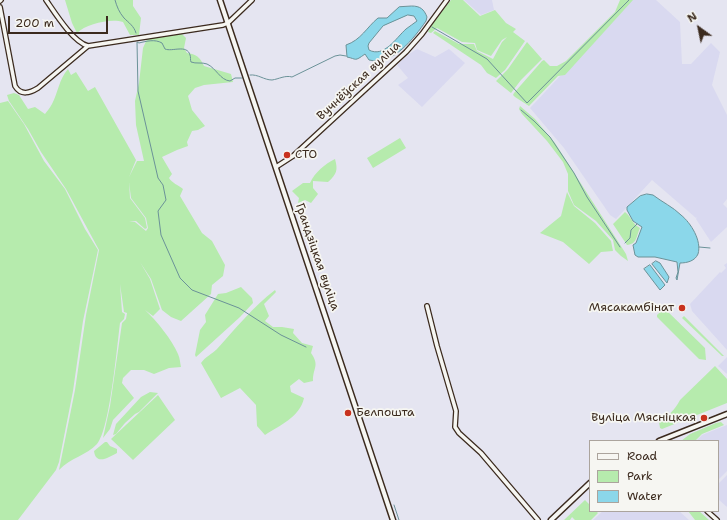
<!DOCTYPE html>
<meta charset="utf-8">
<style>
body{margin:0}
#map{position:relative;width:727px;height:520px;overflow:hidden;background:#e5e5f1;font-family:"Shantell Sans",sans-serif}
canvas{display:block}
.legend{position:absolute;left:589px;top:440px;width:130px;height:72px;box-sizing:border-box;background:#f6f6f2;border:1px solid #aba49d;margin:0;padding:5px 7px;list-style:none;font-size:12px;color:#3b2a1e}
.legend li{display:flex;align-items:center;gap:8px;height:20px}
.legend b{width:20px;border:1px solid #aba49d}
.north{position:absolute;left:679px;top:8px;width:40px;height:40px;-webkit-text-stroke:3px #f6f6f2;paint-order:stroke;rotate:327deg;font-size:11px;font-weight:700;line-height:16px;text-align:center;color:#3b2a1e}
.north::after{content:'';display:block;margin:auto;width:14px;height:18px;background:#3b2a1e;clip-path:polygon(50% 0,100% 100%,50% 72%,0 100%)}
.scale{position:absolute;left:8px;top:16px;width:100px;height:18px;box-sizing:border-box;border:2px solid #3b2a1e;border-top:0;padding-left:5px;font-size:12px;line-height:14px;white-space:nowrap;color:#3b2a1e;-webkit-text-stroke:3px #f6f6f2;paint-order:stroke}
</style>
<div id="map">
<canvas width="727" height="520"></canvas>
<ul class="legend">
<li><b style="height:5px;background:#f6f6f2"></b>Road</li>
<li><b style="height:11px;background:#b6ebad"></b>Park</li>
<li><b style="height:11px;background:#8bd7ea"></b>Water</li>
</ul>
<div class="north">N</div>
<div class="scale">200 m</div>
</div>
<script>
const g = document.querySelector('canvas').getContext('2d');
g.lineJoin = 'round';
function fillPath(path, color) {
  g.fillStyle = color;
  g.fill(path, 'evenodd');
}
function strokePath(path, color, width, dash) {
  g.strokeStyle = color;
  g.lineWidth = width;
  g.lineCap = dash ? 'butt' : 'round';
  g.setLineDash(dash || []);
  g.stroke(path);
}
function label(font, color, halo, rows, align = 'center') {
  g.font = font + ' "Shantell Sans",sans-serif';
  g.lineWidth = 3.5;
  g.setLineDash([]);
  g.textBaseline = 'middle';
  g.strokeStyle = halo;
  g.fillStyle = color;
  for (const [text, x, y, turn = 0] of rows) {
    g.save();
    g.translate(x, y);
    g.rotate((+turn || 0) * Math.PI / 180);
    g.textAlign = isNaN(turn) ? turn : align;
    if (halo) g.strokeText(text, 0, 0);
    g.fillText(text, 0, 0);
    g.restore();
  }
}
const built = new Path2D(`
 M464,0H492L494,10L481,15Z
 M631,0H656L680,22L682,64H691L711,43L720,52L712,85L727,115V199L723,204L727,208V227L711,242L696,219L697,217L696,218L652,180L616,219L610,215L564,148L530,108L560,76L565,73Z
 M417,49L435,57L449,49L465,63L422,107L398,85L408,78L397,65L409,54Z
 M727,263V350L692,311L690,304L720,272L721,273L726,268L724,265Z
 M727,357V374L718,366Z
 M727,425V471L718,480V441H696L702,435Z
 M727,475V507L718,499V484Z
 M603,511H679L689,520H593Z`);
const green = new Path2D(`
 M65,0H133V6L141,18L139,35H130L123,22C111,18 86,24 77,33L72,23Z
 M451,0H463L480,16L495,10L506,23L516,29L513,32L525,41L505,70L496,78L487,73L481,65L433,33L435,31L459,44H474L477,51L493,59L502,42L507,37L502,40L491,56L477,50L475,43L462,42L437,28L431,33L428,32L433,23Z
 M620,0H633L565,75L558,76L529,106L515,97L513,95L514,93L542,61L544,60L550,66H557L566,61L615,12Z
 M182,34L186,38L184,48L187,53C196,54 200,57 204,66L231,74L233,82L204,85L195,88L188,96L192,110L205,126L198,130L192,131L187,142L188,146L177,150L162,157L172,174L169,178C172,183 178,185 183,189L180,196L202,233L212,241L225,265L223,276L212,285L211,294L181,321L171,317L162,310L151,279L140,262L150,279L160,309L153,316L145,310C157,321 172,340 178,354C180,358 180,363 181,367L169,368L154,374L144,370H131L123,378L122,383L134,398L113,420L110,429L103,438L110,406L122,323L126,319L127,313L124,312L120,284L122,312L125,314L124,319L120,323C117,346 110,429 97,444C86,456 71,457 59,470L75,390L86,315L99,250L66,189L41,152L28,129L9,101L7,95L14,93L19,95L28,109L35,107L45,114C47,111 50,108 52,104C58,93 59,79 68,69L71,75L76,72L88,91L95,87L136,160L129,177L137,161H144L136,125L135,101L139,83L143,48L147,39ZM129,182L131,198L146,218L148,228L146,231L135,222H129L136,221L145,229L147,228L145,218L130,198Z
 M527,42L542,59L521,80L511,93L496,81L508,69Z
 M8,101L24,124L44,161L65,189L85,229L98,250L83,321L73,391L59,462L56,470L18,520H0V103Z
 M520,106L535,119L555,143L626,254L628,261L621,256L615,250L613,240L596,221L574,205L568,191V174L563,162L547,141L522,114L519,109Z
 M400,138L406,148L373,168L367,158Z
 M335,159C338,170 337,174 328,182L313,181V188L318,194L311,203L305,200L298,203L299,198L292,191L303,183H310C315,172 325,164 335,159Z
 M567,192L574,206L595,223L611,241L613,251L601,252L589,264L563,242L540,233L561,216Z
 M625,212C632,217 631,223 640,228C636,237 637,244 627,245L613,224Z
 M241,287L252,298L253,303L240,317L196,357L195,355L200,330L206,322L205,315L218,294L226,293Z
 M275,290L276,292L264,304L269,316L265,321L273,327H282L294,329L293,333L302,343L313,346L311,353C320,366 313,367 313,381L304,383L299,379L290,386L291,392L304,398C300,417 279,426 265,435L257,426L256,405L240,388L221,398L201,363C205,357 212,354 217,349C235,329 253,307 275,290Z
 M664,308L705,348L706,360L699,359L657,317V315Z
 M684,316L724,356H722L682,318Z
 M715,366L727,379V403L662,429L660,428L659,422C668,416 675,410 680,400Z
 M150,392L158,393L139,412L135,414L125,423L116,434L113,435L116,424L141,397Z
 M158,395L175,420L133,460L111,439Z
 M721,422L724,425L702,434L695,441H681L690,434L716,423Z
 M105,442H107L110,446L117,449V453C109,457 96,466 94,451Z
 M585,500L590,505V511H596L598,513L591,520H575L572,517L570,520H564Z
 M688,511H699L709,520H695Z`);
const water = new Path2D(`
 M412,6C420,6 424,9 427,17L426,21C414,38 393,66 369,60L365,54C354,62 357,59 347,57L346,45C361,40 367,27 378,18H387L399,7ZM408,15L414,16L417,21C413,24 410,26 406,29C396,38 384,58 369,50L368,46L369,43L383,26Z
 M647,194L653,195C662,202 673,207 681,215C691,223 702,241 698,254C695,261 687,263 680,263L677,280L676,278L678,272L677,262L655,257H638L635,255L633,245L636,243L642,227L633,221L627,210V207L640,196Z
 M656,261L660,263L669,277L667,283L652,264Z
 M650,265L665,285L660,290L644,269Z`);
const stream = new Path2D(`
 M115,0C117,7 119,12 124,18C129,23 134,26 136,33
 M432,27L487,59L527,103L629,0
 M250,75C258,74 264,80 272,80C279,79 285,75 292,77L335,56L340,55L346,56
 M242,78H235L230,81C220,80 216,68 207,64C202,62 196,64 191,62C190,60 191,57 190,55C187,44 172,52 165,49L162,43C155,39 147,41 139,43L137,42L138,91L158,178L163,185L166,200L158,211L161,235L180,278L192,290L239,308L281,335L306,347
 M521,110L534,121L550,137L574,173L587,197L620,247
 M625,243L630,238L631,230L637,224
 M699,247L710,248
 M394,505L399,520`);
const minor = new Path2D(`
 M46,0C55,13 73,42 88,46L223,25L228,23L252,0
 M0,1L1,0
 M0,7L15,86C21,96 30,93 38,88L88,46
 M276,167L293,156L406,52L422,34L447,0
 M427,306L437,346L456,411L455,427L459,433L481,453L538,520
 M707,511L717,520`);
const major = new Path2D(`
 M220,0L393,520
 M659,441L727,414
 M551,520L590,483`);
const markers = [
 [287,155,4,"#c8321e"],
 [682,308,4,"#c8321e"],
 [348,413,4,"#c8321e"],
 [704,418,4,"#c8321e"]
];
const streetNames = [
 ["Вучнёўская вуліца",359,81,-43],
 ["Грандзіцкая вуліца",317,257,71]
];
const poiNames = [
 ["СТО",295,155],
 ["Мясакамбінат",674,308,"right"],
 ["Белпошта",356,413],
 ["Вуліца Мясніцкая",696,418,"right"]
];
fillPath(built, '#d9d9f0');
fillPath(green, '#b6ebad');
fillPath(water, '#8bd7ea');
strokePath(water, '#6b9298', 1);
strokePath(stream, '#6b9298', 1);
strokePath(minor, '#3b2a1e', 6);
strokePath(major, '#3b2a1e', 7);
strokePath(minor, '#f6f6f2', 3.5);
strokePath(major, '#f6f6f2', 4);
for (const [x, y, r, color] of markers) {
  const dot = new Path2D();
  dot.arc(x, y, r, 0, 2 * Math.PI);
  g.fillStyle = color;
  g.fill(dot);
  strokePath(dot, '#f6f6f2', 1.5);
}
label('12px', '#3b2a1e', '#f6f6f2', streetNames);
label('12px', '#3b2a1e', '#f6f6f2', poiNames, 'left');
</script>
